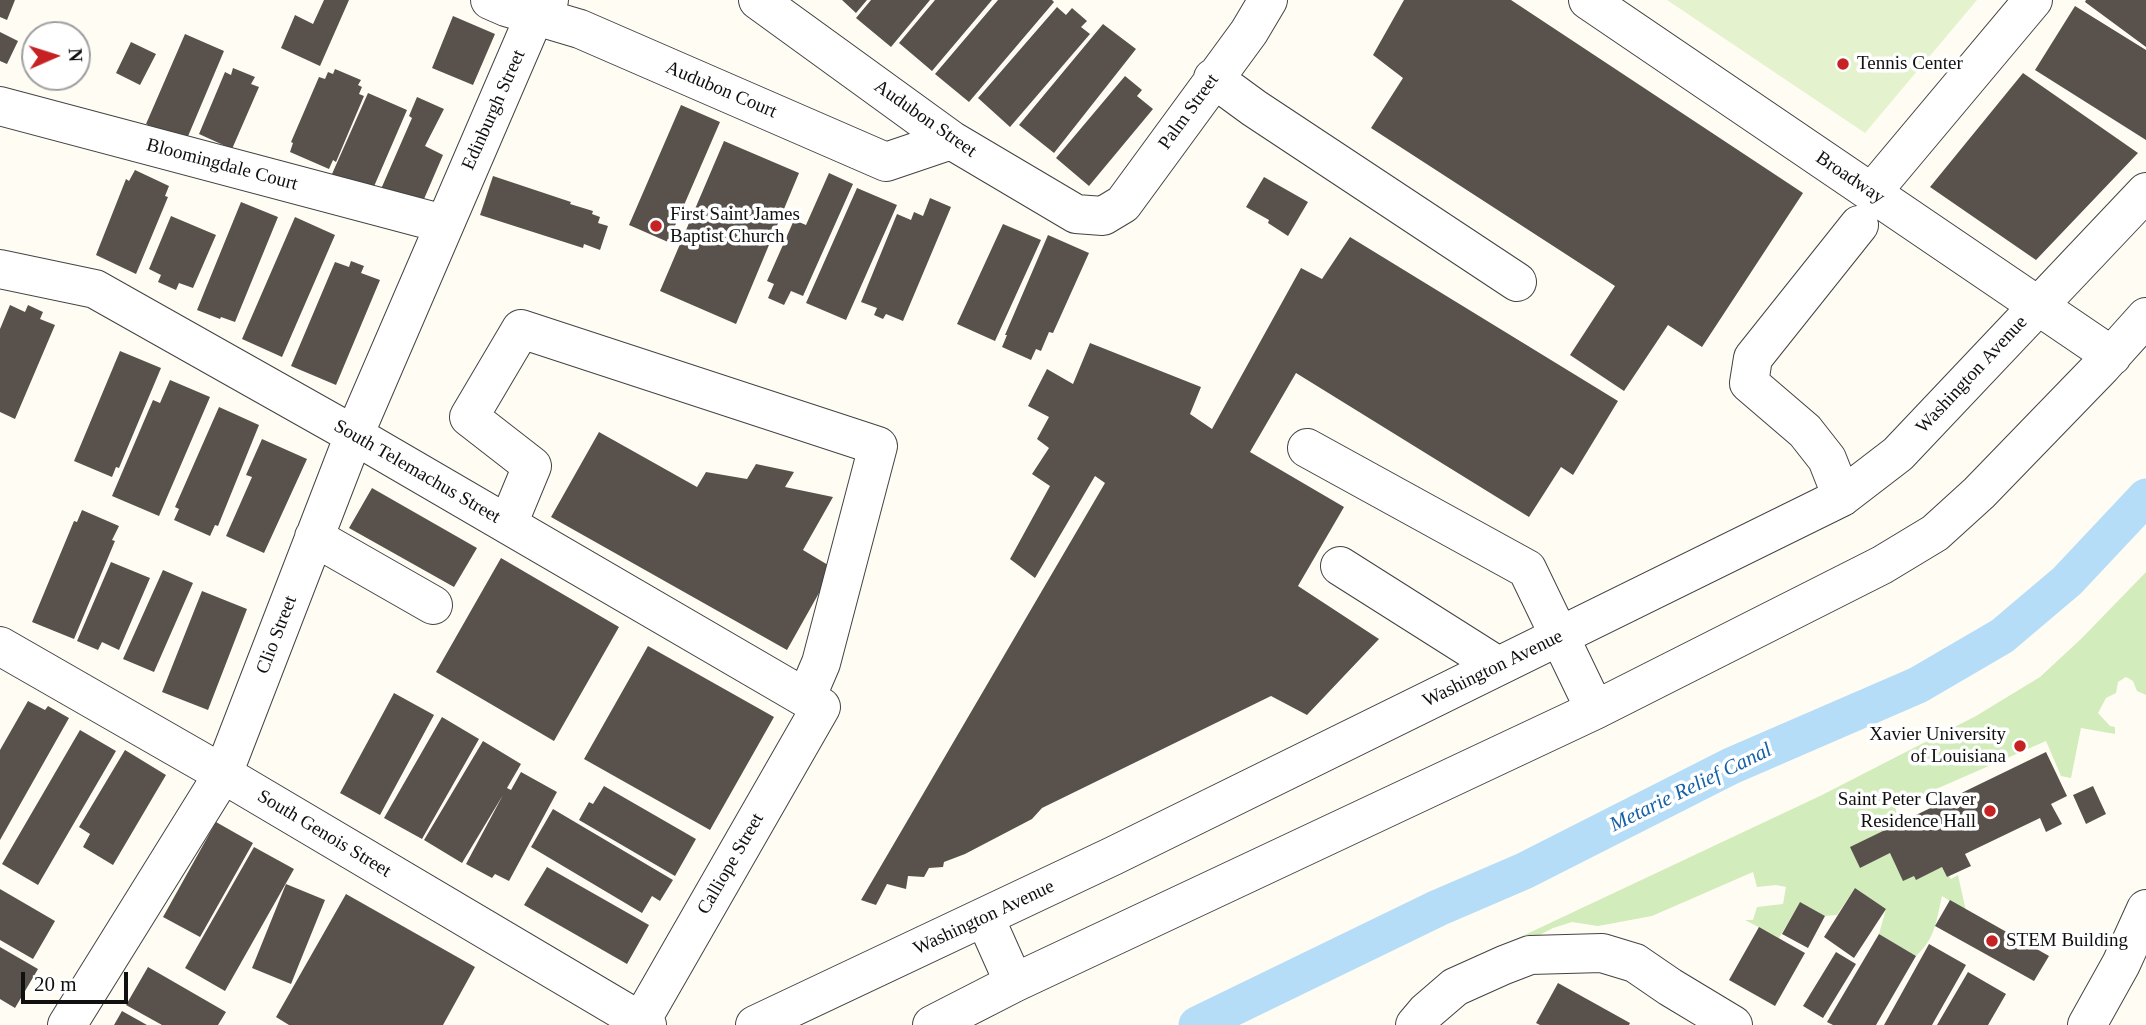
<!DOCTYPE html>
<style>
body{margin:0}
#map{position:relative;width:2146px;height:1025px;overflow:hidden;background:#fffdf3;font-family:"Times New Roman",serif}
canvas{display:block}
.north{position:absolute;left:21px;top:21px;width:70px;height:70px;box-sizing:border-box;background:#fff;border:2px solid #9f9f9f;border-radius:50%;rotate:87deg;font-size:19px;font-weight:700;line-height:28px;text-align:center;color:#101010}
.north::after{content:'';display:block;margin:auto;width:24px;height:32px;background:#c62223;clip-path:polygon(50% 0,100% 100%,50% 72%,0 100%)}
.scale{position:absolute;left:21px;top:972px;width:107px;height:32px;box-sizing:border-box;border:4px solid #101010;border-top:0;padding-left:9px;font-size:21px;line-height:24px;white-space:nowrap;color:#101010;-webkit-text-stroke:5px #fff;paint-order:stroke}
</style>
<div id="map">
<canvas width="2146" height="1025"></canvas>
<div class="north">N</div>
<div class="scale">20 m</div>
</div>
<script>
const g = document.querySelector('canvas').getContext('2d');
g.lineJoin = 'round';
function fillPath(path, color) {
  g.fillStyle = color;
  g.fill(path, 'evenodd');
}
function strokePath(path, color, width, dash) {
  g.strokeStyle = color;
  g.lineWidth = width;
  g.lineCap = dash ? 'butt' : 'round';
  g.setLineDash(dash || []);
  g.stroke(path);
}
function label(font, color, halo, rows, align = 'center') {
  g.font = font + ' "Times New Roman",serif';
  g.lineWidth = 7;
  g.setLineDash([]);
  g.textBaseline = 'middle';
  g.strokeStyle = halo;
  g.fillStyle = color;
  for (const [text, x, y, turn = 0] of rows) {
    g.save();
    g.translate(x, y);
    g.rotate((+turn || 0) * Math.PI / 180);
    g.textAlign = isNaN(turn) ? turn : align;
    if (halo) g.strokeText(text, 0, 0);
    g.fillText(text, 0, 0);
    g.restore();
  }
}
const green = new Path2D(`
 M2146,572V695L2137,691L2133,681L2126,677L2118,682L2116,693L2106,698L2098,713L2110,726L2115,727V734L2081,728L2071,778L2061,776L2046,741L1895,807L1900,823L1860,868L1890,853L1917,879L1942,867L1947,877L1949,876L1951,879L1958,875L1966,911L1942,896C1936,922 1936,937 1916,956L1879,934L1886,909L1855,888L1837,915L1825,916L1800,902L1779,938L1745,920H1753L1757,907L1783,904L1786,887L1776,885L1757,887L1753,872L1652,916L1598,926L1572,922L1553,928L1503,954L1499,947L1822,795L1976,716L2040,677L2082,638Z`);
const pitch = new Path2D(`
 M1667,0H1977L1865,133Z`);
const canal = new Path2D(`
 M1197,1025L1438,908L1524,871L1731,766L1918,685L2002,636L2067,581L2146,497`);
const building = new Path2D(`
 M0,0H15L7,20L0,17Z
 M324,0H349L320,66L281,48L295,15L313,24Z
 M842,0H867L856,13Z
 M871,0H930L891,47L856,18Z
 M935,0H992L932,71L899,43Z
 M998,0H1052L1054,2L969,102L935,74Z
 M1404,0H1511L1803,193L1702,347L1668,325L1624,391L1570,355L1615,286L1371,128L1403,78L1373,55Z
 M2086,0H2146V47L2085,2Z
 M2075,6L2146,50V140L2035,70Z
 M1057,7L1066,15L1072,8L1087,21L1081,27L1090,34L1010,127L978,98Z
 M453,16L495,34L473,85L432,68Z
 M1103,24L1136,49L1054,153L1019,125Z
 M0,32L18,41L7,64L0,61Z
 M185,34L224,51L186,141L146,124Z
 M131,42L156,54L140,85L116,73Z
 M233,68L255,77L251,84L259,87L232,149L199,134L225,72L231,75Z
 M335,69L361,80L358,85L362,87L359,94L364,96L336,162L333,160L329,169L290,152L293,143L291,142L319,77L325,79L328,72L333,74Z
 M2023,73L2138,153L2036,260L1930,187Z
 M1125,76L1142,90L1137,96L1153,109L1089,186L1056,158Z
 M368,93L407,110L372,191L332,174Z
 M417,97L444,109L425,146L443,155L421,206L381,189L412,118L409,116Z
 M681,105L720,122L668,242L629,225Z
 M724,141L799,173L736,324L660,291Z
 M135,170L169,186L165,196L168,197L136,274L96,255L126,179L129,181Z
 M829,173L853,184L803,296L791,291L784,305L768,298L774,284L767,281L794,220L806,225Z
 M493,176L571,202L570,204L593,211L592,214L600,217L598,223L608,226L600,250L584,244L583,248L480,215Z
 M1264,177L1308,202L1288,236L1268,223L1269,220L1246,207Z
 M857,188L897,205L846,320L806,303Z
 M930,198L951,207L903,321L886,314L883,319L874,315L877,308L861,302L897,214L911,220L914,212L923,216Z
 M241,202L278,217L235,322L221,317L220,319L197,310Z
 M171,216L216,235L193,288L179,283L176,290L158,282L161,275L149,269Z
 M295,217L335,235L282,357L242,339Z
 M1003,224L1041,240L995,341L957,324Z
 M1048,235L1089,253L1053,333L1049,332L1041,351L1036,349L1031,360L1002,347L1007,335H1005Z
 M1350,237L1618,401L1573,475L1561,467L1529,517L1296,373L1250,452L1344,507L1298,586L1379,639L1307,715L1271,696L1042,808L1032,819L965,854L944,862L943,867L929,868L924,877L908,876L906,889L887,884L876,905L861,900L1105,483L1095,476L1035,578L1010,559L1050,486L1032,474L1049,448L1037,439L1049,417L1028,406L1047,369L1073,384L1090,343L1201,387L1190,414L1212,429L1301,268L1322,279Z
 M351,261L364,266L361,273L380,280L336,385L291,366L335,262L349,267Z
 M10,305L25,312L28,305L43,312L40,319L55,325L15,419L0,412V329Z
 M120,351L161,368L119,468L116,467L112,477L74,461Z
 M170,380L210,397L159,516L112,496L153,400L160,403Z
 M219,407L259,425L218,526L215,525L210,536L174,520L179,509L175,507Z
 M599,432L697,487L706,472L747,479L756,464L794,472L785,487L833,497L803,550L833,568L787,650L551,517Z
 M262,439L307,459L264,553L226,536L252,477L246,475Z
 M372,488L477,548L454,587L349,528Z
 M82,510L119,526L112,540L115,541L74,639L32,622L74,521L77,522Z
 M501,558L619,627L554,741L436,672Z
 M111,562L150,578L119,650L102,642L98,650L77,641Z
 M163,570L193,583L154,672L123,659Z
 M202,591L247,609L208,710L162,692Z
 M648,646L774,717L710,830L584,759Z
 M394,693L434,715L380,815L340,793Z
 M28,701L45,710L48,706L69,718L0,840V750Z
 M442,717L479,739L422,839L384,818Z
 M80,730L116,751L38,885L2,864Z
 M483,741L521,764L507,788L511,790L521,772L557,792L509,881L495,874L492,878L466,864L503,795L462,863L424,840Z
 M125,750L166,775L113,865L83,847L90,834L79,827Z
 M2046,752L2067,796L2051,804L2062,824L2046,832L2040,818L1965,854L1971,866L1947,877L1942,867L1916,880L1914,876L1903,881L1890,853L1860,868L1850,847Z
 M604,786L696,839L675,876L579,820L589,802L593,804Z
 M2093,786L2106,814L2086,824L2073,795Z
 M553,809L673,880L660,901L652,896L642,913L531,847Z
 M216,822L253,843L200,937L163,917Z
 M254,847L294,869L225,991L185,968Z
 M547,867L649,925L627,964L524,905Z
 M286,884L325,900L291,984L252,968Z
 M1855,888L1886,909L1854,958L1824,937Z
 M0,889L55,921L33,959L0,940Z
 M346,894L475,967L443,1025H289L276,1017Z
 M1950,900L2049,956L2034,981L1935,926Z
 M1800,902L1825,916L1808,948L1782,934Z
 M1759,927L1805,953L1775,1006L1729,980Z
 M1879,934L1916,956L1876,1025H1833L1827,1022Z
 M1929,944L1966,965L1932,1025H1884Z
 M0,947L38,969L15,1008L0,999Z
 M1836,952L1856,964L1823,1018L1803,1006Z
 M148,967L226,1012L218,1025H162L126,1005Z
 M1968,972L2006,994L1988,1025H1937Z
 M1558,983L1630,1023L1629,1025H1540L1536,1023Z
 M122,1011L147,1025H114Z`);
const minor = new Path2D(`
 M490,0L506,7L580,29L886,162L951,140
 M758,0L951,140L1076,214L1103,216L1123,204L1249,32L1268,0
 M1588,0L2112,356
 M1213,78L1254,108L1517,282
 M0,106L444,224
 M1872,192L2033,0
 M0,269L95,289L354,435L821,707L641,1021
 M1307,448L1527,569L1595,710
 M1842,497L1827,459L1805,431L1749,383L1753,358L1859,225
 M508,524L532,466L469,417L521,329L878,446L821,663L806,698
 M314,537L433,605
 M1340,566L1498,666
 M0,646L223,774L647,1025
 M985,918L1014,983
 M67,1025L223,774L354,435L535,15L549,0
 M755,1025L1113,856L1842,497L1898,454L2146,192
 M932,1025L1014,983L1595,710L1882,565L1935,533L1979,493L2102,366L2146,317
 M1415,1025L1426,1012L1455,987L1504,965L1530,955L1602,953L1635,963L1670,987L1733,1025
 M2087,1025L2121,964L2146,909`);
const markers = [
 [1843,64,7,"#c62223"],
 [656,226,7,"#c62223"],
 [2020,746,7,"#c62223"],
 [1990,811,7,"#c62223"],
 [1992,941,7,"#c62223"]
];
const poiNames = [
 ["Tennis Center",1857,64],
 ["First Saint James",670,215],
 ["Baptist Church",670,237],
 ["Xavier University",2006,735,"right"],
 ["of Louisiana",2006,757,"right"],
 ["Saint Peter Claver",1976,800,"right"],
 ["Residence Hall",1976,822,"right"],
 ["STEM Building",2006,941]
];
const streetNames = [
 ["Audubon Court",721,90,23],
 ["Edinburgh Street",494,110,-66],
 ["Palm Street",1189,112,-54],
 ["Audubon Street",925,119,35],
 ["Bloomingdale Court",222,165,15],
 ["Broadway",1850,178,34],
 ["Washington Avenue",1972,375,-47],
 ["South Telemachus Street",417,472,30],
 ["Clio Street",277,635,-69],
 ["Washington Avenue",1493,669,-26],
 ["South Genois Street",324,834,31],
 ["Calliope Street",731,864,-60],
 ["Washington Avenue",984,918,-25]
];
const waterNames = [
 ["Metarie Relief Canal",1691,788,-26]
];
fillPath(green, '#d2ecbb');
fillPath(pitch, '#e4f2cd');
strokePath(canal, '#b6ddf8', 37);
fillPath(building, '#59524c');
strokePath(minor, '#434343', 40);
strokePath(minor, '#fff', 38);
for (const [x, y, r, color] of markers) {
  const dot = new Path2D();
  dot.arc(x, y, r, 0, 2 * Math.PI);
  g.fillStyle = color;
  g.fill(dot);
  strokePath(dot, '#fff', 2.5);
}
label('19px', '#101010', '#fff', poiNames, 'left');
label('19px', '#101010', '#fff', streetNames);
label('italic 21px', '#1461a8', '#fff', waterNames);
</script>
